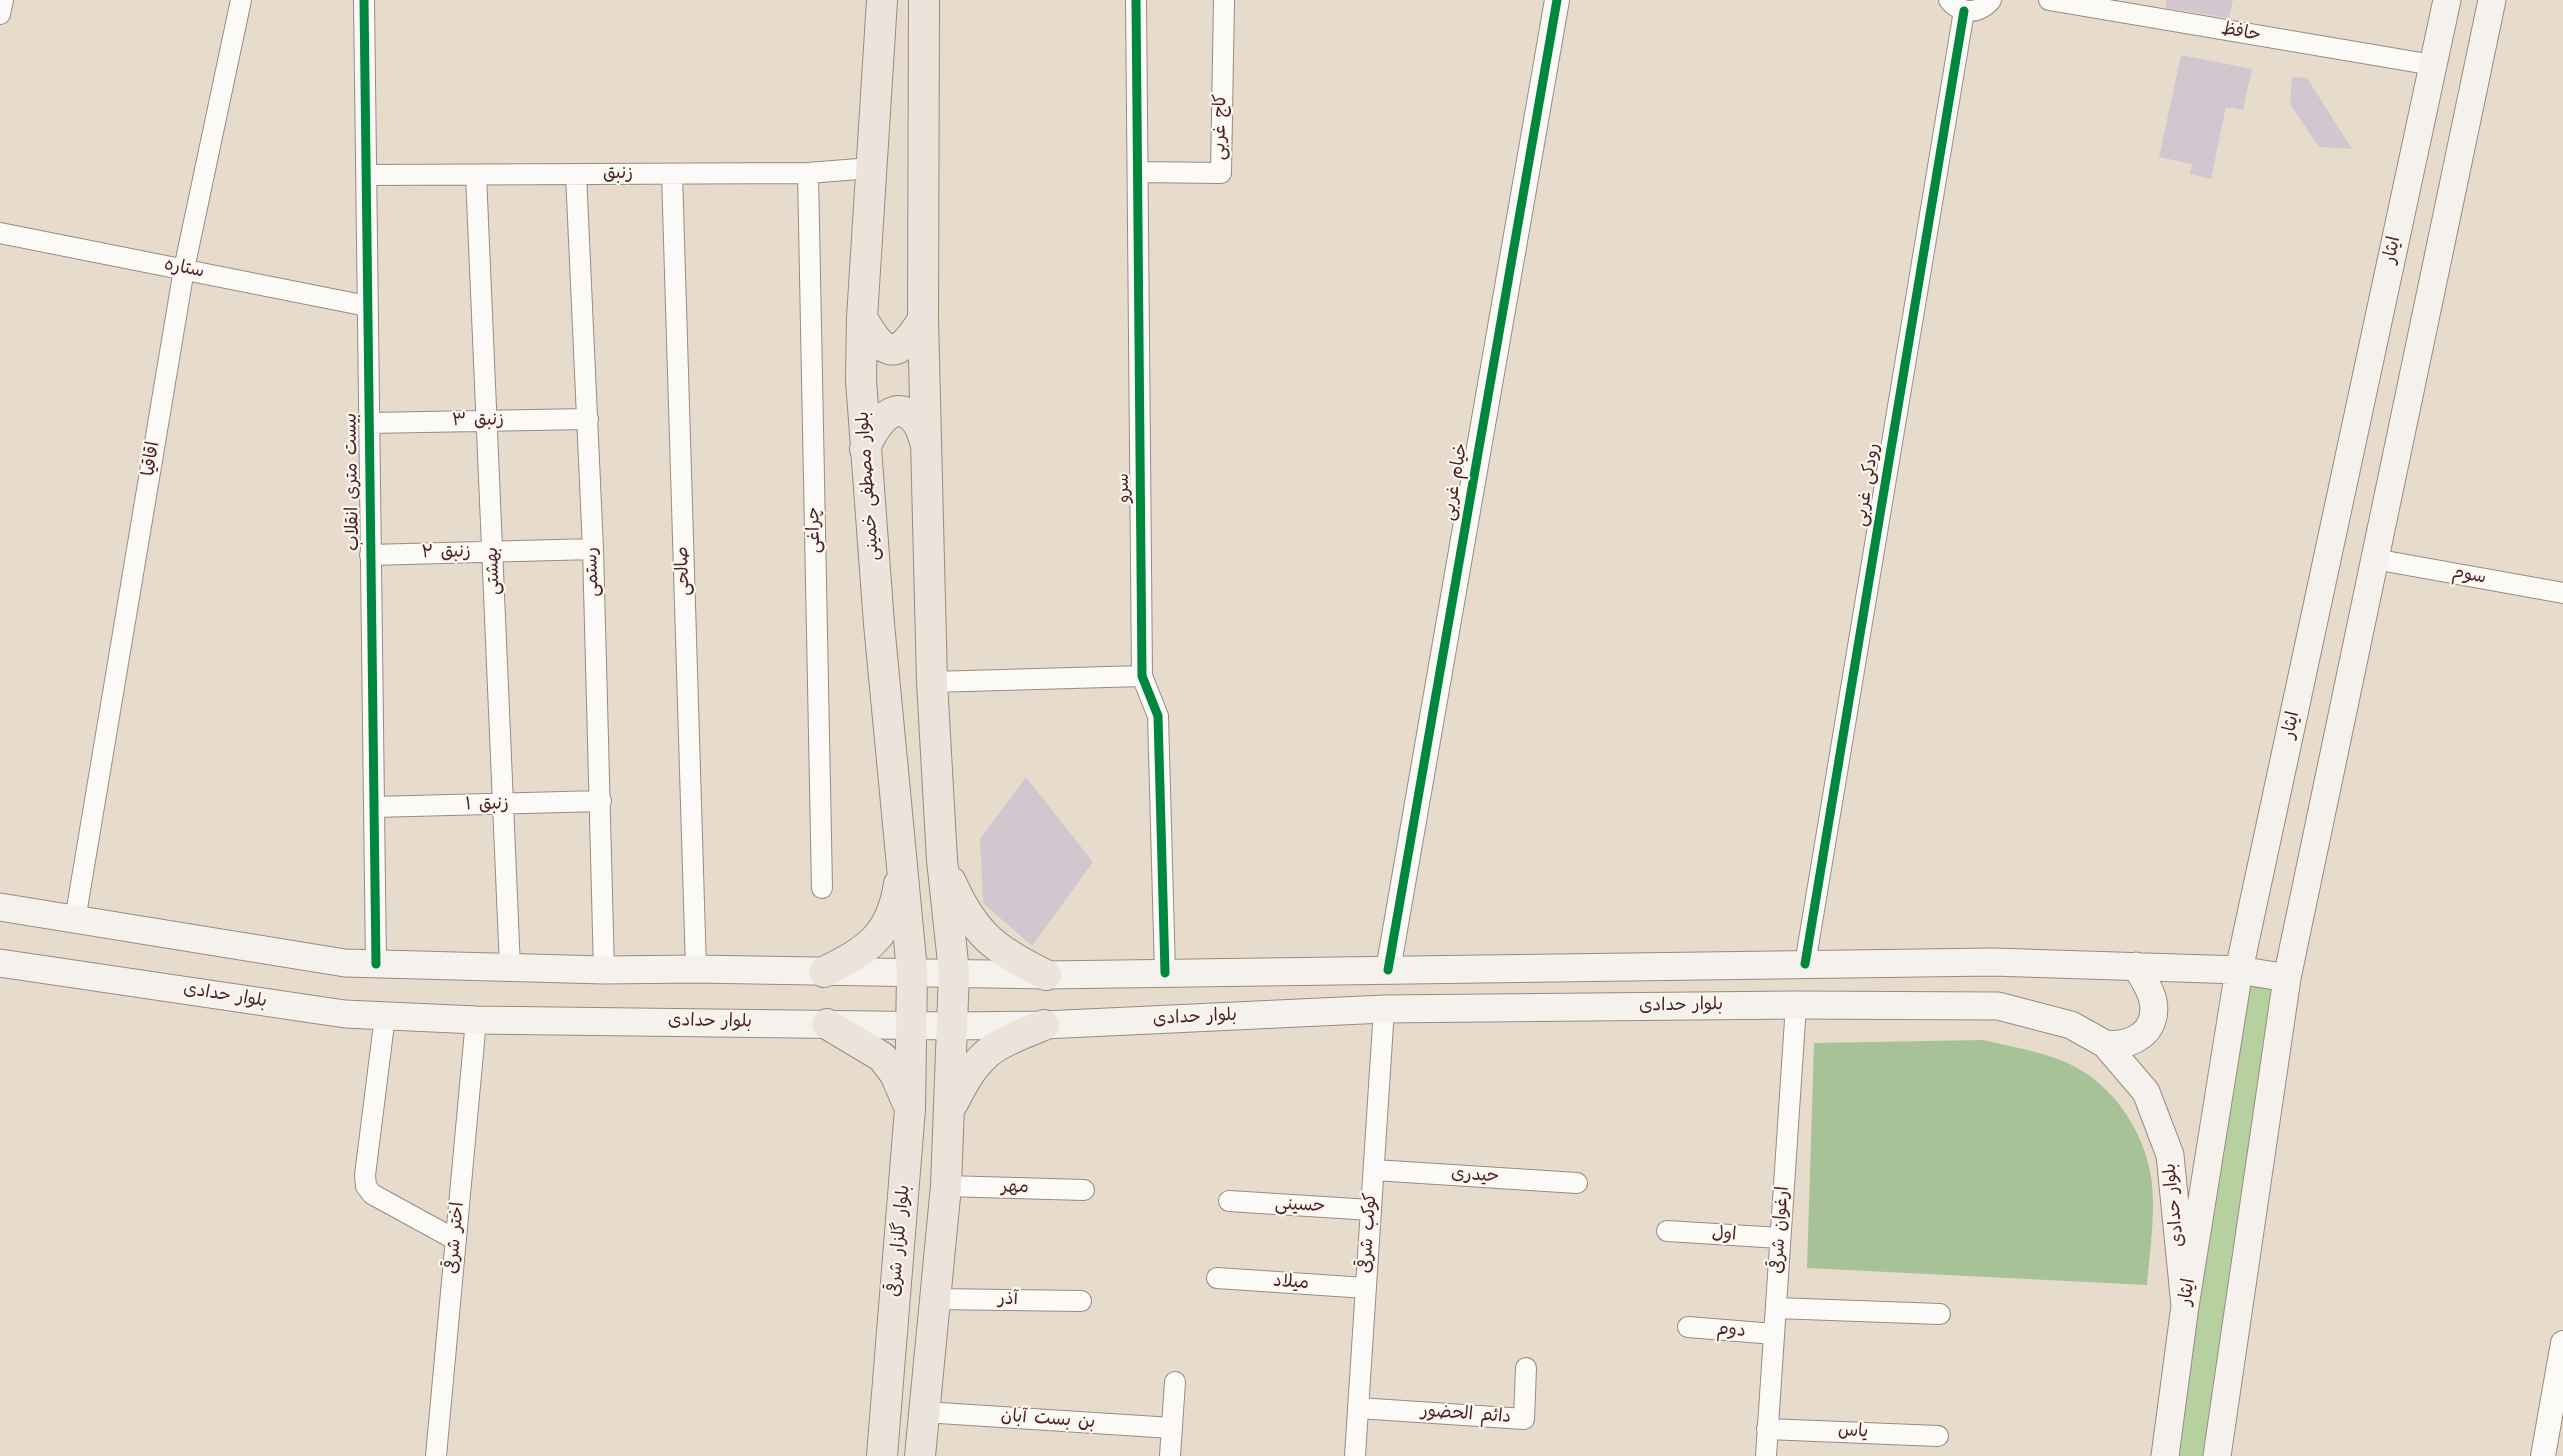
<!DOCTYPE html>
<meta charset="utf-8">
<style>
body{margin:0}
canvas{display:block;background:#e7dccc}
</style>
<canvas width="2563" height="1456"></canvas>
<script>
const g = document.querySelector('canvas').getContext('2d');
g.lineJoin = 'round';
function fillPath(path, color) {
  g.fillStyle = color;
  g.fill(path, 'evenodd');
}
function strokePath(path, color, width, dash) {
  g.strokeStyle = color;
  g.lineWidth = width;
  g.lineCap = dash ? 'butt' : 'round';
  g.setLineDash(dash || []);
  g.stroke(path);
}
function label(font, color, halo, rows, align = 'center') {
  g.font = font + ' "Architects Daughter","Playpen Sans Arabic",sans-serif';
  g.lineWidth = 4.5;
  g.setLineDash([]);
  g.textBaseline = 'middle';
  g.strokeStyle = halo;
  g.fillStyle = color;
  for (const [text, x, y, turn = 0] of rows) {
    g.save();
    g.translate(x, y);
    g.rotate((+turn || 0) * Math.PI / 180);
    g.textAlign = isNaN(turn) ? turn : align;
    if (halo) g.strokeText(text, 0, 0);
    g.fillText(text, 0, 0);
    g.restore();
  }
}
const green = new Path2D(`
 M2244,982L2271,988L2207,1456H2176Z`);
const forest = new Path2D(`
 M1983,1040C2010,1046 2037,1051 2063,1061C2108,1079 2141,1125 2150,1171C2157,1207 2150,1249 2147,1285L1807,1268L1814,1043Z`);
const building = new Path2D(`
 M2166,0H2233L2229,18L2166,8Z
 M2181,55L2252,69L2243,110L2226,107L2211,179L2190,174L2192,164L2159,157Z
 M2292,77L2307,78L2352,149L2319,147L2290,104Z
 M1026,777L1093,862L1032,946L983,903L980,839Z`);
const minor = new Path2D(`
 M364,0L376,964
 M1136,0L1142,676L1158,716L1165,973
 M1949,0C1961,14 1978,15 1991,0
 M2049,0L2433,65
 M0,14L3,0
 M1138,172L1221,173L1224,0
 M808,173L822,888
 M576,174L593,549L604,970
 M672,174L696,969
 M366,175L808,173L871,168
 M476,175L510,967
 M0,233L367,306
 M369,423L588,419
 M370,555L593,549
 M2374,559L2563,593
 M932,682L1142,676
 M374,807L601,801
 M75,920L184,269L241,0
 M1805,964L1964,11
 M385,1016L365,1175L366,1186L372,1194L456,1240
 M1374,1170L1577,1183
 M946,1186L1084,1190
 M1229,1201L1371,1210
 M1667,1231L1780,1238
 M1217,1278L1366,1288
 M935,1299L1081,1301
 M1776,1308L1940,1314
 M1688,1327L1774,1334
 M1358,1408L1524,1419L1526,1368
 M924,1412L1172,1428
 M1767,1429L1938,1436
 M436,1456L476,1020
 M1170,1456L1175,1382
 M1355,1456L1384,1009
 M1766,1456L1796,1005`);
const tertiary = new Path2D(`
 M1388,970L1557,0
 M2543,1456L2563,1343`);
const secondary = new Path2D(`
 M0,907L345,963L604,970L696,969L1046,975L1993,962L2239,970L2287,978
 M0,963L345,1014L476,1020L953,1026L1044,1025L1384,1009L1796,1005L1998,1006L2071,1025L2105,1044L2146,1092L2170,1155L2185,1306
 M2105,1044C2131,1047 2159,1033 2153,1001C2151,989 2142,977 2136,966
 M2165,1456L2185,1306L2239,970L2447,0
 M2217,1456L2287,978L2492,0`);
const primary = new Path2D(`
 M882,0L862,318L861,380L879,624L912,971L910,1109L882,1456
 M862,318C886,360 898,360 923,319
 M865,449C871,431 893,395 914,419C921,425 923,436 926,445
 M951,882C974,934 995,950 1046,975
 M824,972C868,950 891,936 899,884
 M827,1024L882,1057L895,1074L907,1102
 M953,1103C980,1050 990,1047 1044,1025
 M920,1456L946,1186L954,972L942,860L932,682L923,319L924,0`);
const cycleway = new Path2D(`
 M364,0L376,964
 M1136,0L1142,676L1158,716L1165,973
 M1805,964L1964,11
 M1388,970L1557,0`);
const streetNames = [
 ["حافظ",2241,33,10],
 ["کاج غربی",1221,127,-89],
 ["زنبق",618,174],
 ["ایثار",2393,250,-78],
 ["ستاره",184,269,11],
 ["زنبق ۳",478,421,-1],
 ["اقاقیا",152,459,-81],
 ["بیست متری انقلاب",353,482,-91],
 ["خیام غربی",1456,482,-80],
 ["رودکی غربی",1868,485,-81],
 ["بلوار مصطفی خمینی",869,486,-94],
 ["سرو",1124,488,-90],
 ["چراغی",815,530,-91],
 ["زنبق ۲",446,553,-1],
 ["بهشتی",494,571,-92],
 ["صالحی",684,571,-92],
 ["رستمی",593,572,-92],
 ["سوم",2469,576,10],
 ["ایثار",2292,725,-78],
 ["زنبق ۱",487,805,-1],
 ["بلوار حدادی",225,996,9],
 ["بلوار حدادی",1681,1006,-1],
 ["بلوار حدادی",1195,1018,-3],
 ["بلوار حدادی",710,1022,1],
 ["حیدری",1475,1176,4],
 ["مهر",1015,1188,1],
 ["بلوار حدادی",2175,1205,-96],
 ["حسینی",1300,1206,3],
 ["ارغوان شرقی",1781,1230,-86],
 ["کوکب شرقی",1369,1233,-86],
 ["اول",1724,1235,3],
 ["اختر شرقی",456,1238,-85],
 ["بلوار گلزار شرقی",900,1241,-85],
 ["میلاد",1291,1283,4],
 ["ایثار",2188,1292,-81],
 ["آذر",1008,1300,1],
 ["دوم",1731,1331,4],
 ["دائم الحضور",1466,1415,4],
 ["بن بست آبان",1048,1420,4],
 ["یاس",1853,1432,3]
];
fillPath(green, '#b6d09f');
fillPath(forest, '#a7c297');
fillPath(building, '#d2c7ce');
strokePath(minor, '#978b84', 22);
strokePath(tertiary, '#978b84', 26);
strokePath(secondary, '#978b84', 29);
strokePath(primary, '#978b84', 32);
strokePath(minor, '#fbfaf7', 20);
strokePath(tertiary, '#fbfaf7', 24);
strokePath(secondary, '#f5f1ec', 27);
strokePath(primary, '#ece4db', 30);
strokePath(cycleway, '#00873e', 9);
label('18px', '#4a1f2b', '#fbf7ec', streetNames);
</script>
